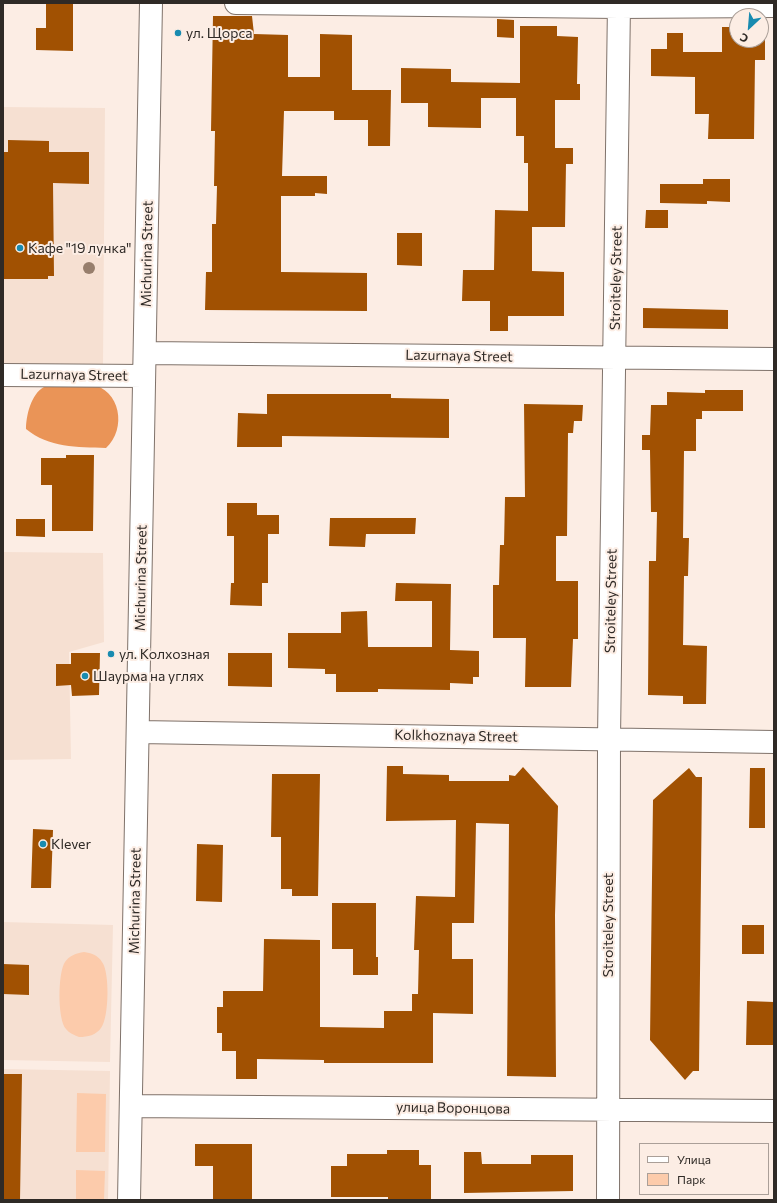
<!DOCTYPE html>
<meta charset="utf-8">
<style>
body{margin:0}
#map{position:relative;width:777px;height:1203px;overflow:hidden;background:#fcede4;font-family:Commissioner,sans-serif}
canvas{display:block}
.frame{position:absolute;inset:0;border:4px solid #2f2a26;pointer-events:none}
.legend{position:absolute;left:639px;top:1143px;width:130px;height:52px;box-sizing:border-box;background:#fcede4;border:1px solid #aa9f98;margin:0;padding:5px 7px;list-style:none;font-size:12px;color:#2f2a26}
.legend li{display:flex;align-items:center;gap:8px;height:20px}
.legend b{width:20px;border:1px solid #aa9f98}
.north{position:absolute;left:729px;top:8px;width:40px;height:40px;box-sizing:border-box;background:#fcede4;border:1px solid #aa9f98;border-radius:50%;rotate:206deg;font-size:11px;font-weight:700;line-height:16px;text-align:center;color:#2f2a26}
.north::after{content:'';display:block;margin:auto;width:14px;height:18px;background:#198bb0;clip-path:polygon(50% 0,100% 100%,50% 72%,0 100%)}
</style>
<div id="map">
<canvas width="777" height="1203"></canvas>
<div class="frame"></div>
<ul class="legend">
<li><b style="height:5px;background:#fff"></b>Улица</li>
<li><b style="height:11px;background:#fccbab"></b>Парк</li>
</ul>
<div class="north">С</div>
</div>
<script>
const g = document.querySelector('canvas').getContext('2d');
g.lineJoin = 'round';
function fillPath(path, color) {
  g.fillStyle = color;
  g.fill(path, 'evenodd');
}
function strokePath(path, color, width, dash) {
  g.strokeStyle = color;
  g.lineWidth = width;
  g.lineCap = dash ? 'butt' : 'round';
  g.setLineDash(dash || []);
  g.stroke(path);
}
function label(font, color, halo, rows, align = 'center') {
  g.font = font + ' Commissioner,sans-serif';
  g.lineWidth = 4;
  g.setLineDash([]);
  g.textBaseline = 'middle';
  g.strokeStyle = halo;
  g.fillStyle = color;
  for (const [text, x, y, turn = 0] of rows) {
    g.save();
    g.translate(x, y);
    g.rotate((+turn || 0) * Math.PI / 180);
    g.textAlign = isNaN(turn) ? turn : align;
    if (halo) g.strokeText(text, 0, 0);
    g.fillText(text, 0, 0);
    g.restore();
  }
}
const built = new Path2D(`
 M3,107L105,108L103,365L3,364Z
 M3,552L103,553L104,642L69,652L71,759L3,760Z
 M3,922L113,925L110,1062L3,1060Z
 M3,1069L110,1071L108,1200H3Z`);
const green = new Path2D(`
 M84,952C91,953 98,955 102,962C110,972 109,1018 101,1028C96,1035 88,1037 79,1037C74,1035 69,1033 66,1029C57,1019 58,972 65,962C69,956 76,953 84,952Z
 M77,1093L106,1094L105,1152H76Z
 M76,1170L105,1171L104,1200H76Z`);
const forest = new Path2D(`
 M56,383C67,383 79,382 90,384C121,389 127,429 106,448C77,447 49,448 26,429C26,416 31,394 44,387C47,385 52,384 56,383Z`);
const building = new Path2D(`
 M46,3H73V51L36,50V28H46Z
 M213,16H252L254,34L288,35V77H320V34L352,35V90H391L390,146H368V120H334V111H284L282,176H327V194L315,193V196H281V272L367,273V311L205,310L206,272H212V224H216L217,186H214L215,131H211Z
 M497,19L514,20V38L497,37Z
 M520,26H557V36L578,37L577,84H580V100H555V148H573V164H566L565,227H532V271L564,272V316H508V331H490V301H462L463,270H494L495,210L528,211V163H524V136H516V98H481V128L428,127V103H401V68L451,69V82L520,83Z
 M722,27H737V40H761V27H765V60H755L754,139H708L709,114H695V77L651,76V49H667V33H683V52H722Z
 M8,140L49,141V152H89V184L53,183L54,276H48V279H3V152H8Z
 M703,179H730V202L707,201V204L660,203V184H703Z
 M646,210H668V228H645Z
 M397,233H422V266L397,265Z
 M643,308L728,310V329L643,328Z
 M705,390H743V411H702V419H696V451H684L683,538H689L688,576H684L683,645L707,646L706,704H683V696L648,695L649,561H656L657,512H651L650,450H642V435H650L651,405H667V392L705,393Z
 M267,394H391V398L449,399V438L282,436V447H237L238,413L267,414Z
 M524,404L583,405L582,421H574L573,433H568L567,536H556V581H578V639H573L571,687H525L526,638H493V585H499L500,545H504L505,497H525Z
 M66,455H94L93,531H52V485H41V458H66Z
 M227,503H257V515H279V534H268V583H262V606L230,605L231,583H234V536H227Z
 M330,518H416L415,534H366L365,547L329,546Z
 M16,519H45V537L16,536Z
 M396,583L451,584L450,650L479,651V677H473V684L450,683V690L378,689V692H336V674H325V669L288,668V633H341V612L367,611L368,647H432V601H395Z
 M71,653H100L99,695L72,696L71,685L56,686V664H71Z
 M228,653H272V687L228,686Z
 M387,766H403V774L449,775V781H509V775L515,776L523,767L558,806L555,915L556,1077L507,1076L509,824L476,823L474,923H452V959H473V1014L433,1013V1063H324V1060L257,1059V1079H236V1051H222V1033H217V1007H223V991H263L264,939L320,940V1027L384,1028V1011H412V994H418L419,950H414L416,896L455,897L456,820L386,821Z
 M689,768L696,777H702L699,1071H693L685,1080L650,1040L652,878L653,800Z
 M750,768H765V828H749Z
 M272,774H320L318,896H292V889H281V837H271Z
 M33,829L53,830L51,888H31Z
 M197,844L223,845L222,902L196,901Z
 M332,903H376V957H378V975H353V949H332Z
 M742,925H764V954H742Z
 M3,964L29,965V995L3,994Z
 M747,1001L774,1002V1045H746Z
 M3,1074H22L20,1200H3Z
 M195,1144H252V1200H213V1166H195Z
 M387,1150H419V1165H431V1200H388V1197H331V1166H347V1154H387Z
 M464,1152H481L482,1164H531V1155H573V1191L464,1193Z`);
const minor = new Path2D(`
 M236,3L619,7L774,6
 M145,353L774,359
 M3,375L144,376
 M138,732L774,742
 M131,1106L774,1111
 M129,1200L151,3
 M608,1200L609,738L619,3`);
const trees = [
 [89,268]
];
const markers = [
 [178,33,4,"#198bb0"],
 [20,248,4,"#198bb0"],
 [111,654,4,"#198bb0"],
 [85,676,4,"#198bb0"],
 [43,844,4,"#198bb0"]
];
const poiNames = [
 ["ул. Щорса",186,33],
 ["Кафе \"19 лунка\"",28,248],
 ["ул. Колхозная",119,654],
 ["Шаурма на углях",93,676],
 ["Klever",51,844]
];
const streetNames = [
 ["Michurina Street",147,254,-89],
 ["Stroiteley Street",616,278,-89],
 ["Lazurnaya Street",459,356,1],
 ["Lazurnaya Street",74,375,1],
 ["Michurina Street",141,578,-89],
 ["Stroiteley Street",611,601,-89],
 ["Kolkhoznaya Street",456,736,1],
 ["Michurina Street",135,901,-89],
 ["Stroiteley Street",608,925,-90],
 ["улица Воронцова",453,1108,1]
];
fillPath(built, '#f6e0d2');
fillPath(green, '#fccbab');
fillPath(forest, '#ea9457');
fillPath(building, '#a15102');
strokePath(minor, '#7f726a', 24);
strokePath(minor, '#fff', 22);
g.fillStyle = '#977e6c';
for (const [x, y] of trees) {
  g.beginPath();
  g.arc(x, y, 6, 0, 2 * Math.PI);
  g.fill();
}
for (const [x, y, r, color] of markers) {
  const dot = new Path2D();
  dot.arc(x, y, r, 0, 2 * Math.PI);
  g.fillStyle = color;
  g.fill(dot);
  strokePath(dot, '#fcede4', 1.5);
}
label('14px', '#2f2a26', '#fcede4', poiNames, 'left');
label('14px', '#2f2a26', '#fcede4', streetNames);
</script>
